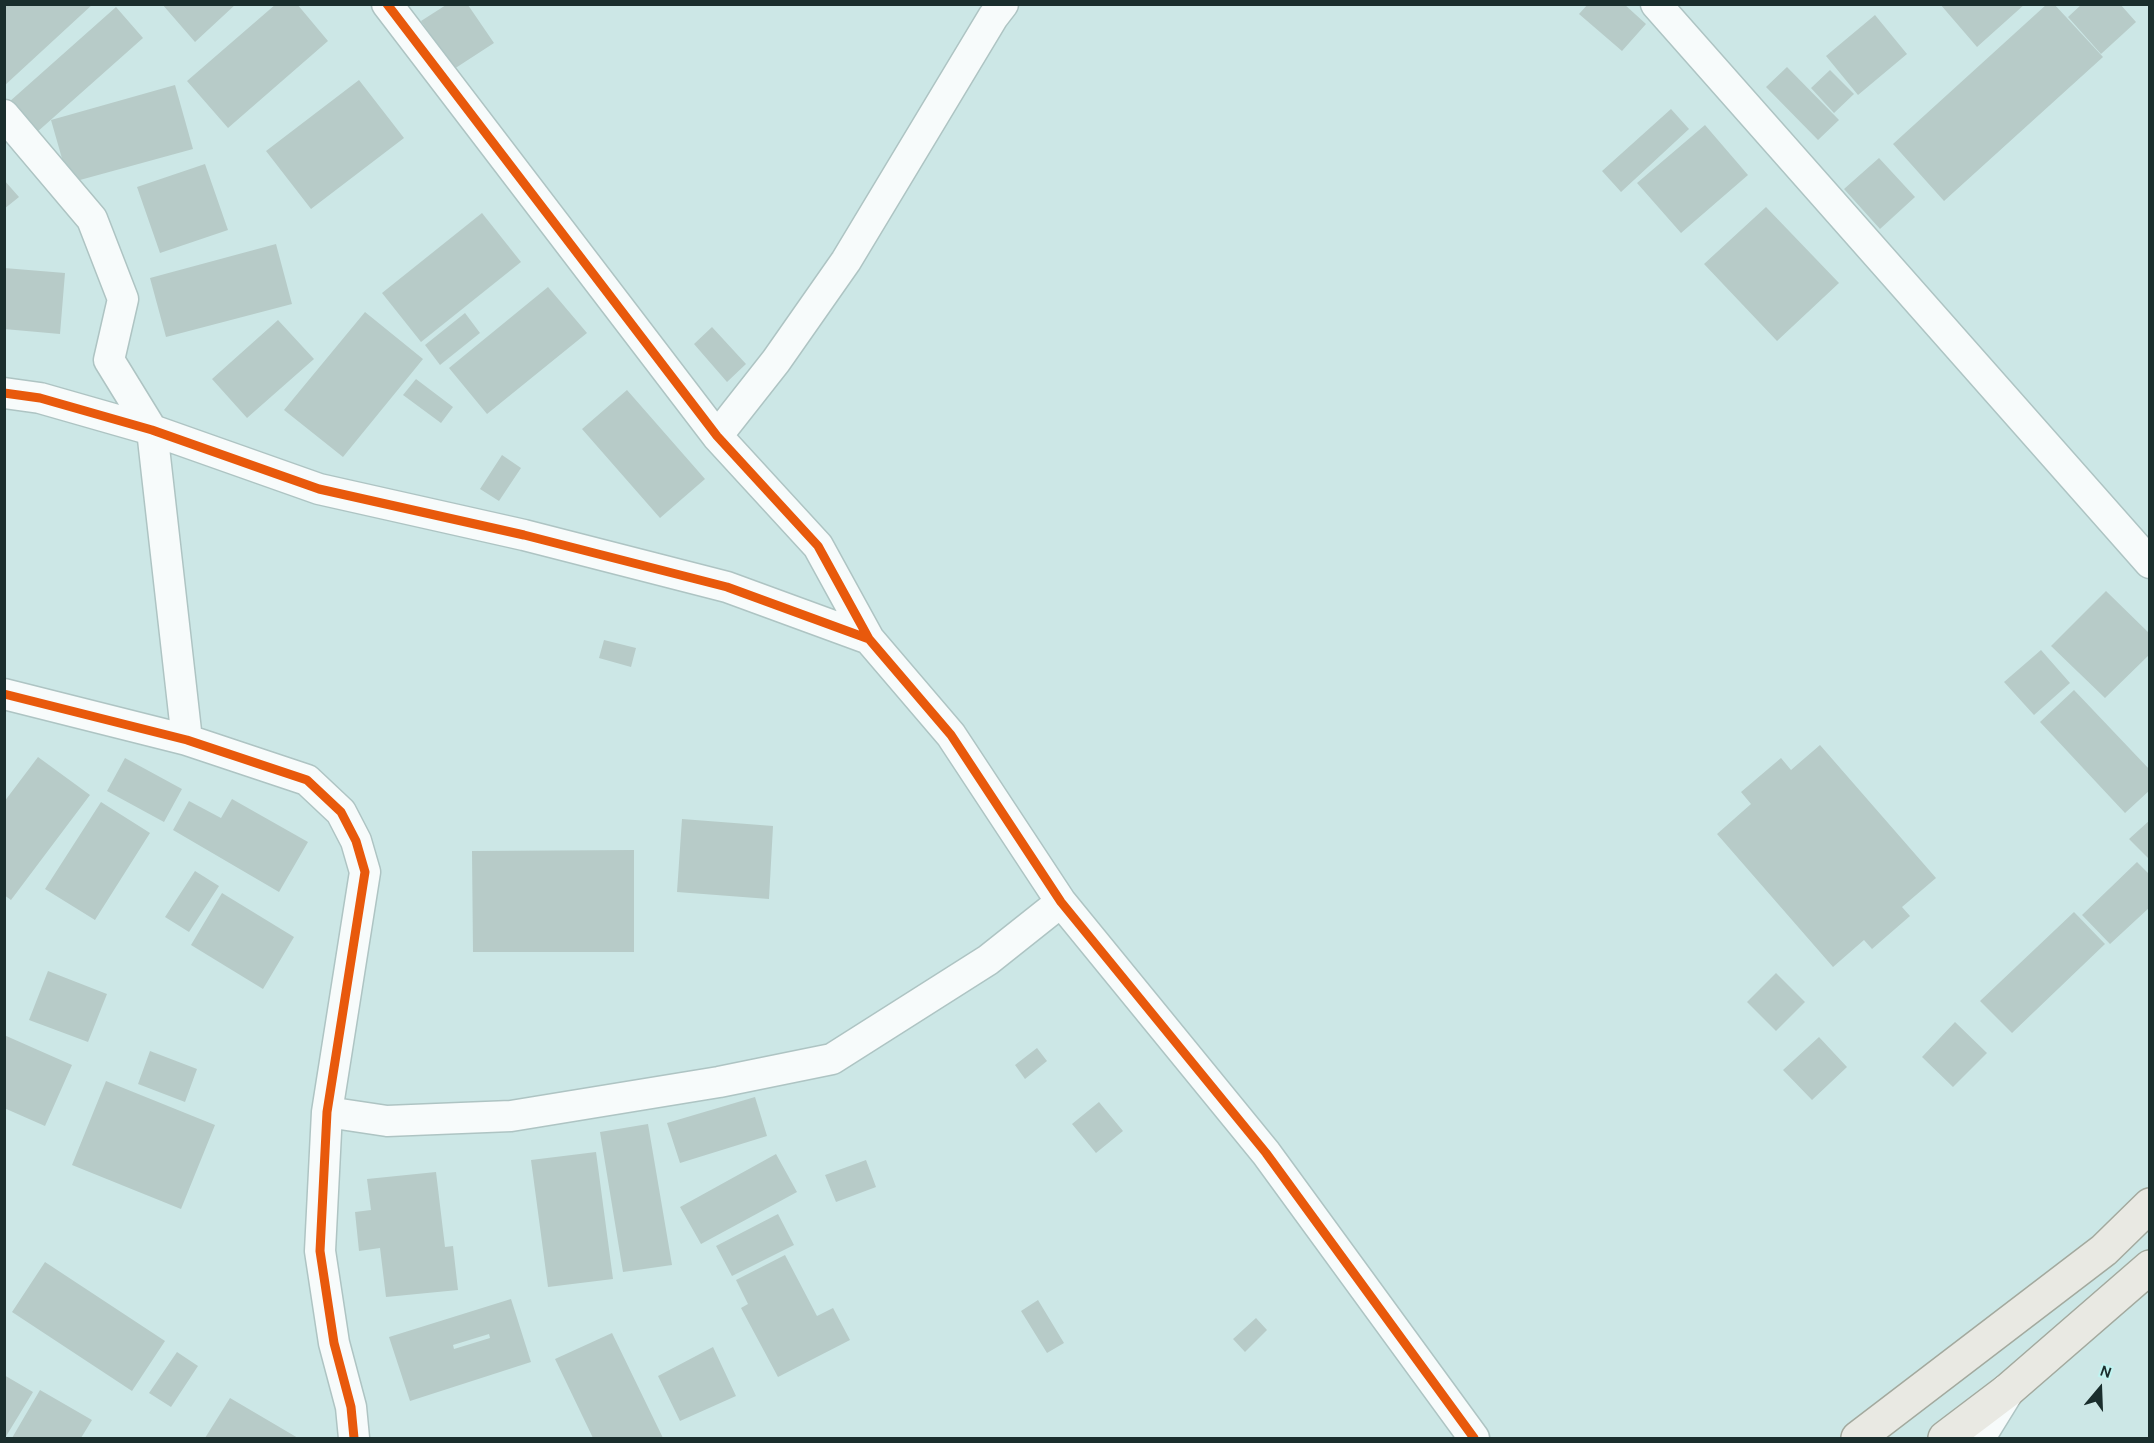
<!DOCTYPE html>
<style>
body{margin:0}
#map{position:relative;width:2154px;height:1443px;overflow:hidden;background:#cce7e6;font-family:Karla,sans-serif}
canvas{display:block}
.frame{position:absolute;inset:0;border:6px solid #1a2e2d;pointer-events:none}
.north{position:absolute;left:2070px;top:1359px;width:60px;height:60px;-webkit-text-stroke:4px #c0f3f0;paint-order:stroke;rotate:19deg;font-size:16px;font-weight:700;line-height:24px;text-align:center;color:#1a2e2d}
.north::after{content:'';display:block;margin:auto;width:21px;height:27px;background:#1a2e2d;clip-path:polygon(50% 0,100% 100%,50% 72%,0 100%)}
</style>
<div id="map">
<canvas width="2154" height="1443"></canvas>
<div class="frame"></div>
<div class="north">N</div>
</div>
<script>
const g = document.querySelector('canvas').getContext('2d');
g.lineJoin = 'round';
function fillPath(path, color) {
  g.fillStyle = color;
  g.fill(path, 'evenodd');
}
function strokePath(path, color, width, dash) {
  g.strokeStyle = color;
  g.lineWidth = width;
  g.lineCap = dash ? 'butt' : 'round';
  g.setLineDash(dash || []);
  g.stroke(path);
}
const building = new Path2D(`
 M4,4H93L4,86Z
 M162,4H236L195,42Z
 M276,4H297L328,41L228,128L187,81Z
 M1588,4H1624L1646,24L1622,51L1579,14Z
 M1940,4H2025L1977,47Z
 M2047,4H2054L2103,57L1944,201L1893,144Z
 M2082,4H2120L2136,22L2101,54L2068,17Z
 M446,5H468L494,43L454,69L421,21Z
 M116,7L143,38L36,133L9,102Z
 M1875,15L1907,54L1858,95L1826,56Z
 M1787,67L1839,120L1818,140L1766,87Z
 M1830,70L1854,94L1834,113L1811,88Z
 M359,80L404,138L311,209L266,151Z
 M175,85L193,149L69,183L51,120Z
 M1671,109L1689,129L1621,192L1602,171Z
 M1705,125L1748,175L1681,233L1637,183Z
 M1879,158L1915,197L1880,229L1844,189Z
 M205,164L228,230L160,253L137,187Z
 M4,180L19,197L4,209Z
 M1766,207L1839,283L1777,341L1704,264Z
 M482,213L521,262L421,342L382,293Z
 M276,244L292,304L166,337L150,278Z
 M4,268L65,273L60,334L4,329Z
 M548,287L587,333L487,414L449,368Z
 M365,312L423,359L343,457L284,410Z
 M465,313L480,333L440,365L425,345Z
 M278,320L314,359L247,418L212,379Z
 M712,327L746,364L727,382L694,344Z
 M416,379L453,407L441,423L403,395Z
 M627,390L705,479L660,518L582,429Z
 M502,455L521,468L499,501L480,489Z
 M2106,591L2150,634V654L2105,698L2051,646Z
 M604,640L636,648L631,667L599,658Z
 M2041,650L2070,683L2034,715L2004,682Z
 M2074,690L2150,770V790L2125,813L2040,722Z
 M1820,745L1936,878L1902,907L1910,916L1872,949L1864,940L1833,967L1717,834L1751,804L1741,792L1781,758L1791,770Z
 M38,757L90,795L11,900L4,895V802Z
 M125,758L182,789L164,822L107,791Z
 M232,799L308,842L279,892L173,830L189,801L221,818Z
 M101,802L150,833L95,920L45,889Z
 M682,819L773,826L769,899L677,892Z
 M2150,820V860L2129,839Z
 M634,850V952H473L472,851Z
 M2137,862L2150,875V907L2110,944L2082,915Z
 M195,871L219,886L189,932L165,917Z
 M222,893L294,937L263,989L191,945Z
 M2074,912L2105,944L2012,1033L1980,1001Z
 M48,971L107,994L88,1042L29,1020Z
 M1776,973L1805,1002L1776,1031L1747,1002Z
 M1955,1022L1987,1053L1953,1087L1922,1057Z
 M4,1035L72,1065L45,1126L4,1108Z
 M1819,1037L1847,1067L1812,1100L1783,1070Z
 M1037,1048L1047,1061L1025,1079L1015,1065Z
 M150,1051L197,1069L185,1102L138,1084Z
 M106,1081L215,1125L181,1209L72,1165Z
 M755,1097L767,1136L680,1163L667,1123Z
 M1099,1102L1123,1131L1096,1153L1072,1124Z
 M648,1124L672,1265L623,1272L600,1132Z
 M596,1152L613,1279L548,1287L531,1160Z
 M776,1154L797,1192L701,1244L680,1207Z
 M866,1160L876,1187L836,1202L825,1175Z
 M436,1172L445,1247L453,1246L458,1290L386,1297L380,1248L359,1251L355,1212L371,1210L367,1179Z
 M778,1214L794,1245L732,1276L716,1246Z
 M785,1255L817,1316L833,1308L850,1340L778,1377L741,1308L748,1304L736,1280Z
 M45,1262L165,1341L132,1391L12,1312Z
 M511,1299L531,1362L410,1401L389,1337ZM489,1334L490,1338L454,1349L453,1345Z
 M1038,1300L1064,1343L1047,1353L1021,1311Z
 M1256,1318L1267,1330L1245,1352L1233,1339Z
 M612,1333L663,1438H593L555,1359Z
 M713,1347L736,1396L680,1421L658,1376Z
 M177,1352L198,1366L171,1407L149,1393Z
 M4,1375L33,1392L5,1438H4Z
 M40,1390L92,1420L81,1438H12Z
 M230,1398L298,1438H205Z`);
const street = new Path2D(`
 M387,4L717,436L818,546L869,639L951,735L1061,902L1266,1153L1474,1438
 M1656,4L2150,563
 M4,115L92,219L123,299L109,360L152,430L187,740
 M4,393L40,398L152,430L319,489L524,535L727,587L869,639
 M717,436L776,361L846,261L993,17L1003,4
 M4,694L187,740L307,780L341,812L356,841L365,872L327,1112L320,1251L334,1343L351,1407L354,1438
 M327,1112L387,1121L511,1116L719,1082L832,1059L988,960L1061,902`);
const secondary = new Path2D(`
 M1978,1438L2007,1391`);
const primary = new Path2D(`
 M1858,1438L2104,1250L2150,1205
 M1945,1438L2007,1391L2150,1267`);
const cycleway = new Path2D(`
 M387,4L717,436L818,546L869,639L951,735L1061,902L1266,1153L1474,1438
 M4,393L40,398L152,430L319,489L524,535L727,587L869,639
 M4,694L187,740L307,780L341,812L356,841L365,872L327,1112L320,1251L334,1343L351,1407L354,1438`);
fillPath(building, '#b7cbc8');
strokePath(street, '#aec4c3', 33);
strokePath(secondary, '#aec4c3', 36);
strokePath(primary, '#a3a99e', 36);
strokePath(street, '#f7fbfb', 30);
strokePath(secondary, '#f7fbfb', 33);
strokePath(primary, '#e9e9e3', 33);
strokePath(cycleway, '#e8590c', 9);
</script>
